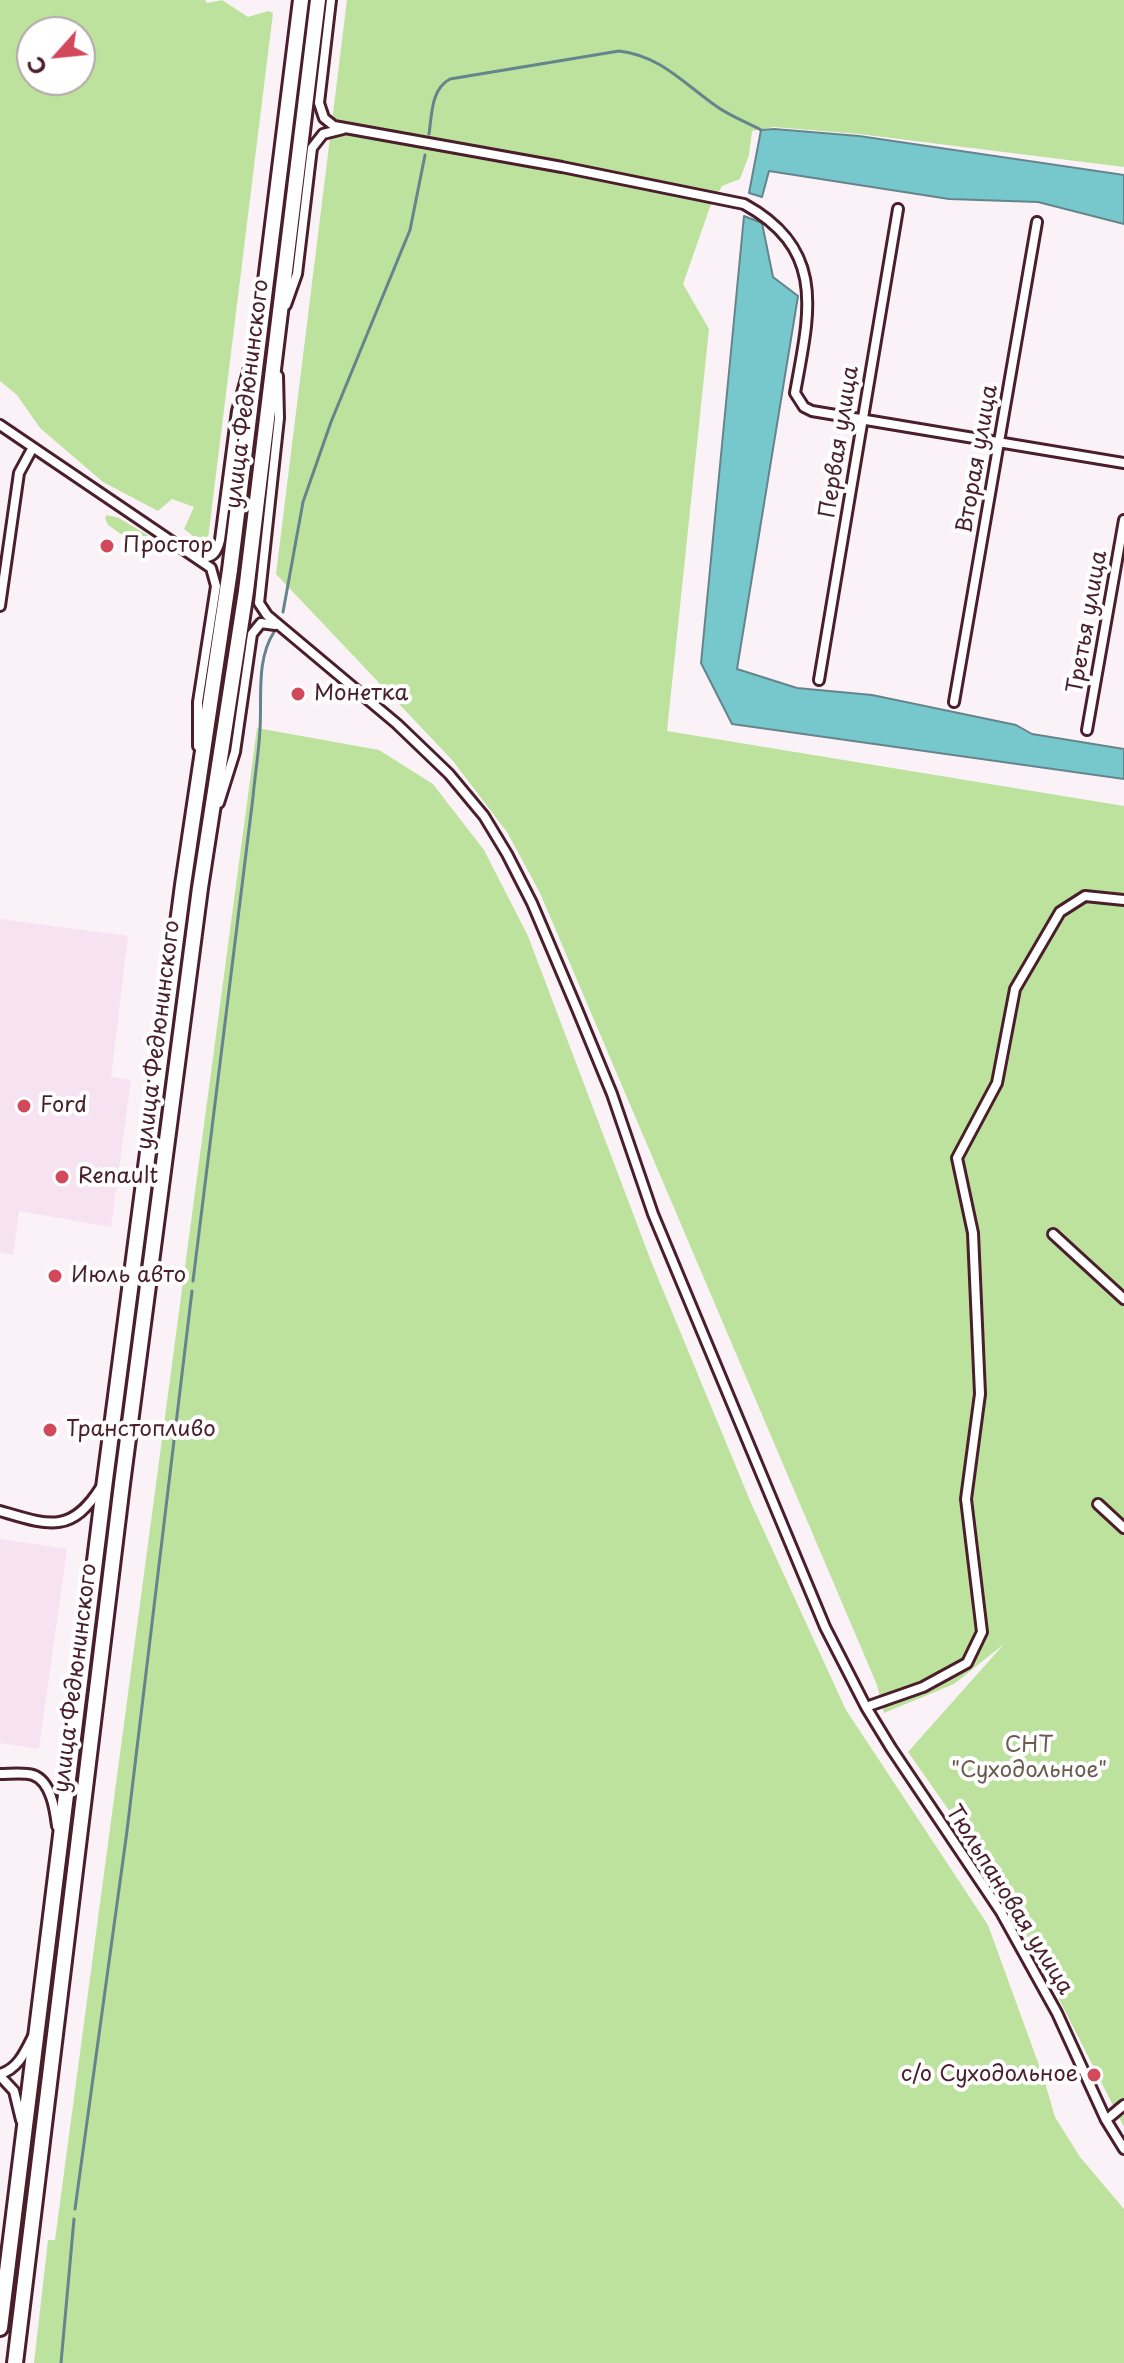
<!DOCTYPE html>
<meta charset="utf-8">
<style>
body{margin:0}
#map{position:relative;width:1124px;height:2363px;overflow:hidden;background:#fbf2f8;font-family:"Playpen Sans",sans-serif}
canvas{display:block}
.north{position:absolute;left:16px;top:16px;width:80px;height:80px;box-sizing:border-box;background:#fff;border:2px solid #b7a5aa;border-radius:50%;rotate:243deg;font-size:22px;font-weight:700;line-height:32px;text-align:center;color:#4a1f2b}
.north::after{content:'';display:block;margin:auto;width:28px;height:36px;background:#d1495b;clip-path:polygon(50% 0,100% 100%,50% 72%,0 100%)}
</style>
<div id="map">
<canvas width="1124" height="2363"></canvas>
<div class="north">С</div>
</div>
<script>
const g = document.querySelector('canvas').getContext('2d');
g.lineJoin = 'round';
function fillPath(path, color) {
  g.fillStyle = color;
  g.fill(path, 'evenodd');
}
function strokePath(path, color, width, dash) {
  g.strokeStyle = color;
  g.lineWidth = width;
  g.lineCap = dash ? 'butt' : 'round';
  g.setLineDash(dash || []);
  g.stroke(path);
}
function label(font, color, halo, rows, align = 'center') {
  g.font = font + ' "Playpen Sans",sans-serif';
  g.lineWidth = 8;
  g.setLineDash([]);
  g.textBaseline = 'middle';
  g.strokeStyle = halo;
  g.fillStyle = color;
  for (const [text, x, y, turn = 0] of rows) {
    g.save();
    g.translate(x, y);
    g.rotate((+turn || 0) * Math.PI / 180);
    g.textAlign = isNaN(turn) ? turn : align;
    if (halo) g.strokeText(text, 0, 0);
    g.fillText(text, 0, 0);
    g.restore();
  }
}
const built = new Path2D(`
 M0,919L128,936L111,1077L131,1080L111,1227L19,1211L13,1255L0,1253Z
 M0,1539L67,1549L39,1749L0,1743Z`);
const green = new Path2D(`
 M0,0H205L207,3L222,0L248,17L268,11L273,13L208,539L203,544L184,529L194,507L172,499L158,511L103,482L40,428L17,395L0,381ZM32,32H80V80H32Z
 M347,0H1124V167L859,134L774,127L752,131L749,155L740,179L722,186L710,207L683,284L709,329L667,731L1124,806V2127L1000,1883L908,1752L1004,1644L954,1684L884,1713L877,1685L540,893L507,832L453,761L276,574Z
 M107,515L119,518L154,539L156,548L149,554L108,525L105,518Z
 M257,728L379,750L433,784L484,850L528,936L651,1261L751,1503L846,1710L988,1925L1044,2079L1055,2117L1080,2157L1124,2209V2363H34L48,2240H55Z`);
const water = new Path2D(`
 M774,129L859,136L1124,175V224L1038,202L949,199L769,171L762,197L749,193L761,130Z
 M744,216L762,223L773,277L798,296L737,669L797,688L872,695L1016,725L1032,734L1124,749V779L732,724L701,663Z`);
const stream = new Path2D(`
 M429,134C432,114 431,89 450,79L619,51C661,56 683,83 716,106C730,116 746,122 761,130
 M283,612L303,502L331,422L410,230L425,155
 M193,1281L253,797C255,774 259,752 260,729C262,697 256,660 274,632
 M75,2209L127,1831L192,1291
 M61,2363L74,2219`);
const street = new Path2D(`
 M331,0L319,103L324,118L334,126L562,167L744,204C828,250 809,314 795,393L804,407L812,411L1124,463
 M286,305L297,274L312,148L323,134L343,129
 M278,376L279,418L259,603L267,615L397,724L449,774L484,816L507,854L532,903L577,1009L612,1094L653,1214L825,1627L866,1707L891,1748L1001,1912L1057,2013L1106,2120L1124,2149
 M0,425L211,568L216,586L198,702V746
 M199,557C213,559 217,552 220,540L237,411L250,364
 M0,606L19,473L32,449
 M819,680L898,209
 M954,702L1037,222
 M1087,730L1124,520
 M219,803L235,752L252,634L261,623L275,625
 M1053,1234L1124,1299
 M1098,1504L1124,1528
 M0,1511C48,1525 71,1535 101,1487
 M866,1707L923,1687L967,1663L982,1632L966,1499L980,1394L973,1233L957,1158L997,1083L1015,989L1060,912L1085,896L1124,900
 M0,1774C10,1774 24,1772 33,1775C51,1781 55,1810 57,1826
 M0,2074C18,2069 25,2052 33,2036
 M0,2076L14,2091L21,2120
 M1106,2120L1124,2105`);
const highway = new Path2D(`
 M0,2328L105,1480L183,885L230,570L301,0
 M15,2363L122,1484L200,888L246,591L318,0`);
const markers = [
 [107,546,8,"#d1495b"],
 [298,694,8,"#d1495b"],
 [24,1106,8,"#d1495b"],
 [62,1177,8,"#d1495b"],
 [55,1276,8,"#d1495b"],
 [50,1430,8,"#d1495b"],
 [1094,2075,8,"#d1495b"]
];
const streetNames = [
 ["улица Федюнинского",248,394,-83],
 ["Первая улица",840,442,-81],
 ["Вторая улица",978,459,-80],
 ["Третья улица",1088,622,-80],
 ["улица Федюнинского",159,1035,-83],
 ["улица Федюнинского",76,1678,-83],
 ["Тюльпановая улица",1009,1900,58]
];
const poiNames = [
 ["Простор",123,546],
 ["Монетка",314,694],
 ["Ford",40,1106],
 ["Renault",78,1177],
 ["Июль авто",71,1276],
 ["Транстопливо",66,1430],
 ["с/о Суходольное",1078,2075,"right"]
];
const parkNames = [
 ["СНТ",1029,1746],
 ["\"Суходольное\"",1029,1771]
];
fillPath(built, '#f6e2f0');
fillPath(green, '#bce29d');
fillPath(water, '#77c8cd');
strokePath(water, '#65848c', 2);
strokePath(stream, '#65848c', 3);
strokePath(street, '#4a1f2b', 14);
strokePath(highway, '#4a1f2b', 20);
strokePath(street, '#fff', 8);
strokePath(highway, '#fff', 14);
for (const [x, y, r, color] of markers) {
  const dot = new Path2D();
  dot.arc(x, y, r, 0, 2 * Math.PI);
  g.fillStyle = color;
  g.fill(dot);
  strokePath(dot, '#fff', 3);
}
label('22px', '#4a1f2b', '#fff', streetNames);
label('22px', '#4a1f2b', '#fff', poiNames, 'left');
label('22px', '#6c5a4d', '#fff', parkNames);
</script>
